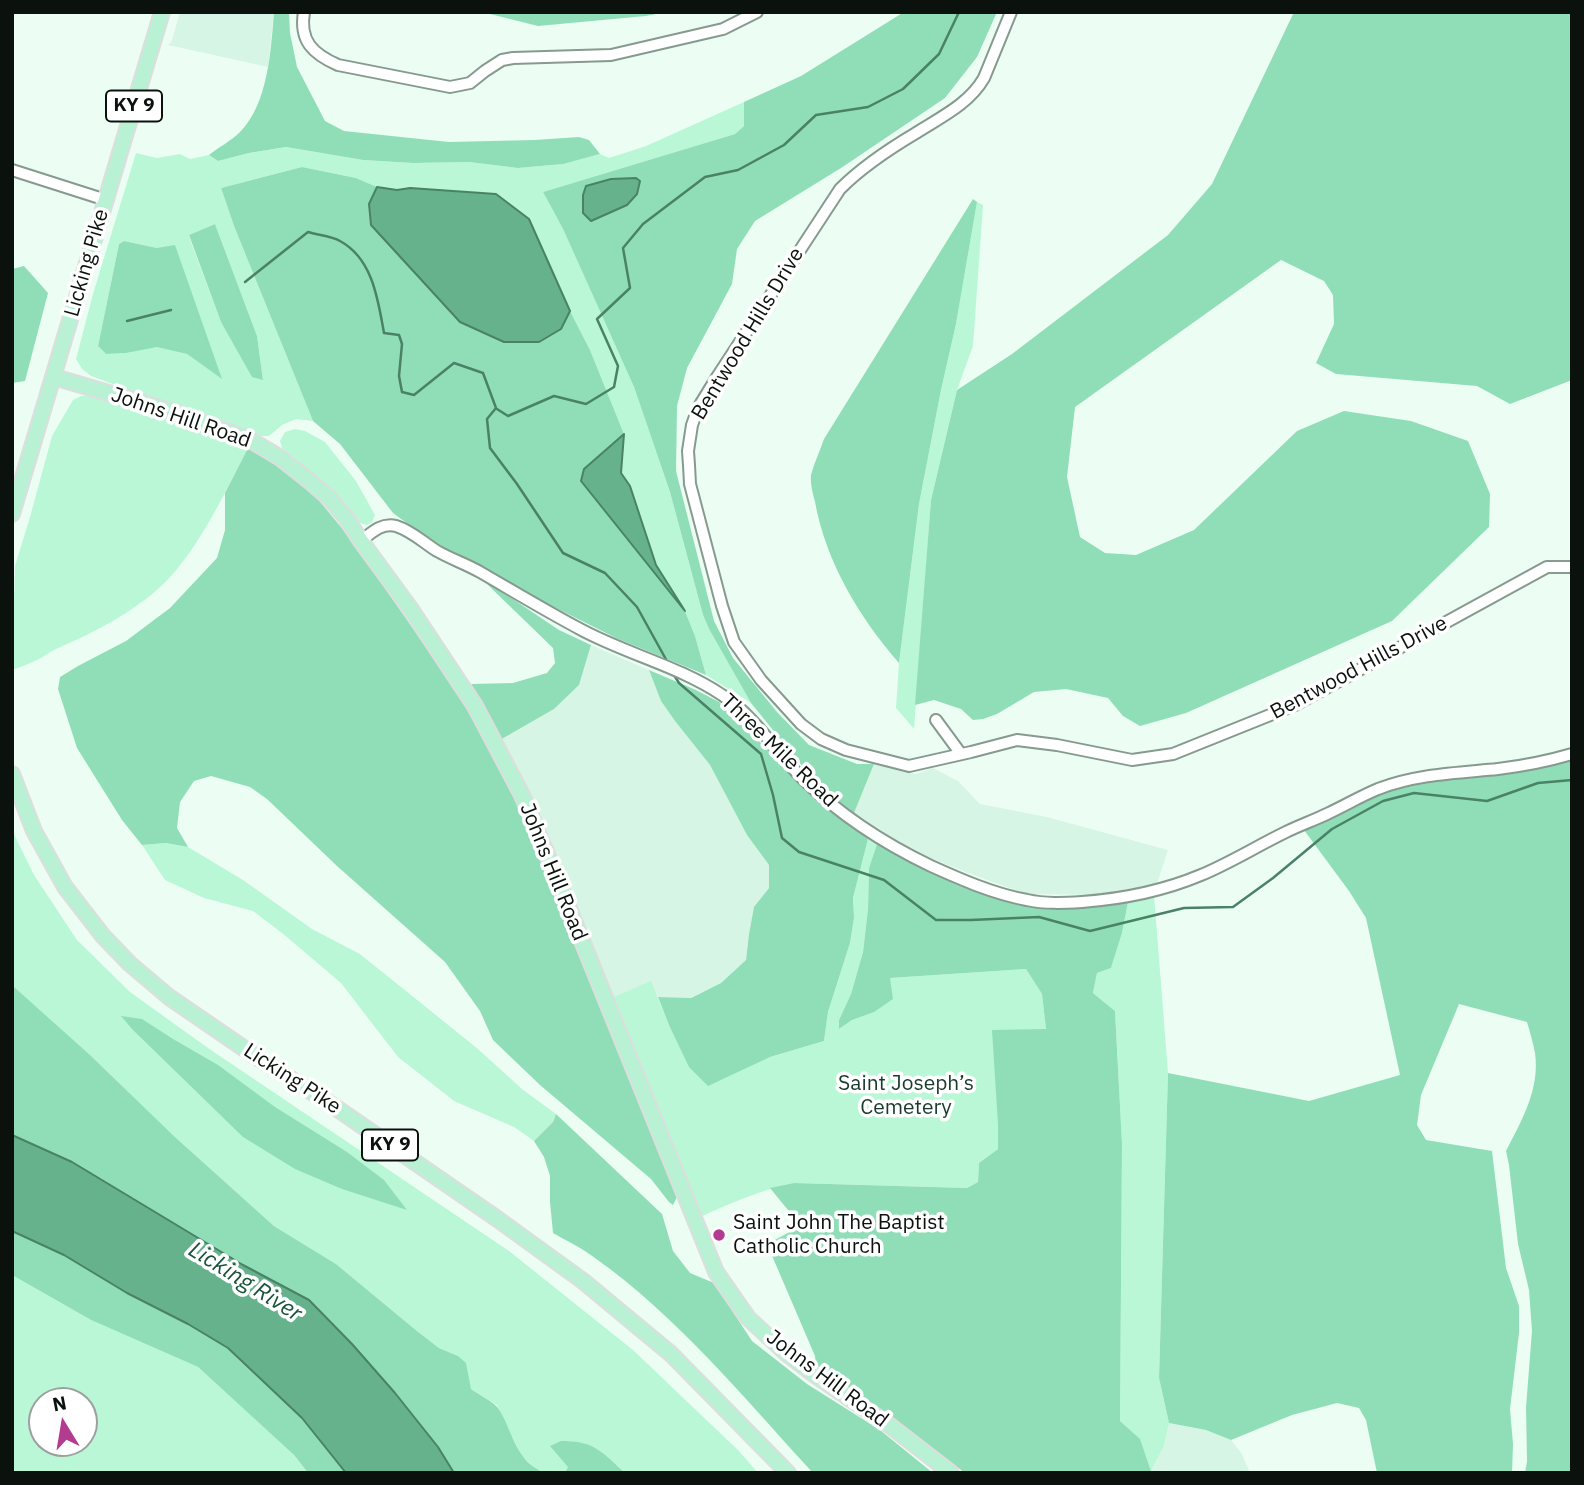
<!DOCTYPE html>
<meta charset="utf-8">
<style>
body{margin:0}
#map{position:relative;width:1584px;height:1485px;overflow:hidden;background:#ecfef4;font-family:"IBM Plex Sans",sans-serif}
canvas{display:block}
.frame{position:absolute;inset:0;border:14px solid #0b120e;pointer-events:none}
.north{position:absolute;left:28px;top:1387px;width:70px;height:70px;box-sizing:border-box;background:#fff;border:2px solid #9da09f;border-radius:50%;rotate:349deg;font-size:19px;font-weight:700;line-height:28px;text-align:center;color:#0b120e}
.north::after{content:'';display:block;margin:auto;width:24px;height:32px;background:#b43c90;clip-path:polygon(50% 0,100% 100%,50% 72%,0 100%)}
</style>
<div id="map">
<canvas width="1584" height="1485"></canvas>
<div class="frame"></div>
<div class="north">N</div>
</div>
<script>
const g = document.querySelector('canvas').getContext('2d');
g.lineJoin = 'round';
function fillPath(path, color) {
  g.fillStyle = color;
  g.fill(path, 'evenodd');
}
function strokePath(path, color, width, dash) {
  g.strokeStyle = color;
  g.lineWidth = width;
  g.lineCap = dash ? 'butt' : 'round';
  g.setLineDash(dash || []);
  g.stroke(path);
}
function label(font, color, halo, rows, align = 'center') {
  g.font = font + ' "IBM Plex Sans",sans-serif';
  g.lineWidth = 7;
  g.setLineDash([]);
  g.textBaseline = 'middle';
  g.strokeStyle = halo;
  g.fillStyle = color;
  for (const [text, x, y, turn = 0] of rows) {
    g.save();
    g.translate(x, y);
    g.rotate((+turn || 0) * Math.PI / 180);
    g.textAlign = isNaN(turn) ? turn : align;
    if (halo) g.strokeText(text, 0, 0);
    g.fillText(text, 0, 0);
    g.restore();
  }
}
const built = new Path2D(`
 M180,12H274L268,67L168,45L171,43Z
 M591,645L649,670L661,701L675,721L710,765L747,835L769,865V888L754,908L749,934L746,960L721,983L690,998L658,997L650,982L611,998L546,829L500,740L554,709L579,685Z
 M874,764L916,774L933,768L958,781L980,804L1047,817L1168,850L1157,884L1098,895L1026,894L968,873L931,858L895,839L854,813Z
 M1169,1423L1206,1430L1231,1440L1242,1454L1250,1473H1154L1151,1471L1164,1446Z`);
const green = new Path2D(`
 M744,102V126L735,134L543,192L563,229L634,387L670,492L703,615L709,629L751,703L706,675L695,636L685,611L656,565L630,486L621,473L624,434L590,350L570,311L529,219L410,188L397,190L377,187L356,178L302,167L221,188L234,226L313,421L296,419L282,425L269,436H257L227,423L172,406L91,376L82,369L76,359L93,294L136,153L157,158L180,154L190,159L209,155L218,161L249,153L286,147L363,160L413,163L469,162L518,168L562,164L600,154L609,158L646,146ZM215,224L257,336L263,380L221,322L191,242L189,235ZM124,241L157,248L221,378L187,354L157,346L126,353L106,354L98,346L119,244Z
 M977,202L983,205L973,346L957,390L931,500L914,729L896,708L899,663L919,504L941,390L956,324Z
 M93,395L210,430L249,446C226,490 205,537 172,575C141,609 97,631 56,649C49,652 44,657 37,660C29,664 20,667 12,670L15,566L30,517L52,436L73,400L81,396Z
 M295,429L305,431L325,442L356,481L375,515L372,522L367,525L359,523L317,478L282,448L280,441L285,432Z
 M12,830L34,875L77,940L130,992L208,1048L509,1251L633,1350L739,1451L758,1473H625C604,1452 592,1440 561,1441L569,1467L565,1473H546L535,1469L521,1455L497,1405L471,1389L458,1356L439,1348L417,1331L336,1264L274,1226L175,1137L89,1054L12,985Z
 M868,839L877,844L869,868L868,909L863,952L851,994L839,1020V1029L852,1020L874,1011L890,978L1026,969L1042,994L1046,1029L998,1124V1149L979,1163L978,1182L967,1188L794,1183C760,1190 731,1203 700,1217L611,998L651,981L669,1025L770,1057L824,1041L828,1012L850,943L854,918L853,898Z
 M166,843L188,847L243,880L312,929L360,954L478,1049L522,1089L556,1114L553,1122L534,1141L514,1127L454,1101L398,1057L341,983L282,933L253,911L204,898L165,880L142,845Z
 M1154,895L1168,1073L1159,1378L1169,1423L1164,1446L1151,1471L1140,1440L1120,1421L1122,1144L1115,1011L1093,993L1097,973L1111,968L1122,933L1128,902Z
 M12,1275L91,1320L198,1367L292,1453L308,1473H12ZM42,1401H84V1443H42Z`);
const forest = new Path2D(`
 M274,12H289L290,33L297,67L325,121L344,131L449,142L534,140L579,137L589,140L600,154L563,164L518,168L469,162L413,163L363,160L286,147L249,153L218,161L209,155C219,147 231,141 240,132C268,104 271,50 274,12Z
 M482,12H666L646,16L538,26Z
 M904,12H997L977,57L945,98L841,168L755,221L737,249L732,284L687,368L677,406L676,471L714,621L733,658L777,712L809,745L857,764H874L854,813L816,783L751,703L709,629L703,615L670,492L634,387L563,229L543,192L735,134L744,126V102L801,76ZM636,178L640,181L602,215L591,221L583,213V195L611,179Z
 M1294,12H1572V380L1510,404L1477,386L1336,374L1316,363L1334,324L1333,295L1324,281L1281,260L1075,407L1067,477L1080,537L1105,553L1136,555L1194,530L1297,431L1344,411L1411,421L1468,441L1490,494L1489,527L1392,621L1186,713L1140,726L1123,716L1108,698L1066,689L1034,692L997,714L983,719L973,720L961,709L934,700L915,705L931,500L957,390L1012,354L1168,235L1212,184Z
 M302,167L356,178L377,187L369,204L561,329L570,311L590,350L624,434L584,469L581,481L685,611L695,636L706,675L616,638L546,603L459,557L419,532L393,513L340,444L313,421L234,226L221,188Z
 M973,199L977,202L956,324L941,390L919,504L899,663C859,617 826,562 815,502C813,494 810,483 811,475C814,463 820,451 824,439Z
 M215,224L257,336L263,380L252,377L221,322L189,235Z
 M124,241L157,248L175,245L222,379L187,354L157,347L126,353L106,354L98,346L119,244Z
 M24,266L48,293L25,381L12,383V269Z
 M249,446L278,463L313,493L345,532L382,584L471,712L527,824L586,965L677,1197L673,1205L669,1202L651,1179L540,1085L493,1040L480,1011L445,962L337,866L267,799L250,787L211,776L194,781L180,802L177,828L188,847L166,843L142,845L122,820L77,748L58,689L60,677L78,666L126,641L170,608L217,558L225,530V493Z
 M486,581L559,630L591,645L579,685L554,709L500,740L471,684L513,683L547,673L555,663L553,648L488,585Z
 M649,670L696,690L719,702L812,793L868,839L853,898L854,918L850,943L828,1012L824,1041L770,1057L708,1086L689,1067L669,1025L658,997L691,998L721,983L746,960L749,934L754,907L769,888V865L747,835L710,765L675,721L661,701Z
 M1572,759V1473H1525L1527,1461L1526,1407L1532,1331L1529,1290L1518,1244L1509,1165L1506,1151C1522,1120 1540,1089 1535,1053C1533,1043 1530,1032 1527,1022L1459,1004L1421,1095L1417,1125L1426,1140L1492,1151L1506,1268L1519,1306V1333L1510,1409L1513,1444L1512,1473H1377L1366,1420L1359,1408L1337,1403L1292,1415L1231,1440L1206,1430L1169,1423L1159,1378L1168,1073L1309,1101L1400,1075L1366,918L1349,891L1304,830C1341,812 1377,791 1418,783C1444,778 1471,779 1498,775C1523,771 1547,766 1572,759Z
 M877,844C901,856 924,870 949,881C981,897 1028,907 1064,908C1085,909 1107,905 1128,902L1122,933L1111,968L1097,973L1093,993L1115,1011L1122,1144L1120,1421L1140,1439L1151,1471L1154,1473H965L883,1411L816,1368L815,1356L767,1244L801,1226L770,1188L794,1183L967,1188L978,1182L979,1163L998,1149V1124L992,1030L1046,1029L1042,994L1026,969L890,978L893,999L874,1012L852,1020L839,1029V1020L851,994L863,952L868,909L869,868Z
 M12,985L89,1054L175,1137L274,1226L336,1264L417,1331L439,1348L458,1356L466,1363L471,1389C478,1394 494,1402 498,1408C514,1432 515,1463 546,1473H454L438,1447L395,1393L352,1344L309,1300L243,1265L72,1162L12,1135Z
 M121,1016L142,1019L173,1039L218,1065L275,1107L347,1152L384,1180L407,1210L342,1189L295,1169L243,1137L133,1030Z
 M556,1114L662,1214L673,1251L690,1273L714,1283L752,1341L807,1384L880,1430L933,1473H813C744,1398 678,1317 595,1258C582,1248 567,1241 553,1233L550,1202V1176L544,1157L534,1141L553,1122Z
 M12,1231L64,1255L127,1293L188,1324L228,1348L302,1418L346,1473H308L294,1455L198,1367L91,1320L12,1275Z
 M561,1441C593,1440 603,1452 625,1473H565L568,1467L550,1446Z`);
const water = new Path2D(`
 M636,178L640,181L637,194L627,205L591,221L583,213V195L586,186L611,179Z
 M377,187L397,190L410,188L496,194L529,219L570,311L561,329L539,342H504L460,322L371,225L369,204Z
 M624,434L621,473L630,486L656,565L685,611L581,481L584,469Z
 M12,1135L72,1162L243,1265L309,1300L352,1344L395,1393L438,1447L454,1473H346L302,1418L228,1348L188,1324L127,1293L64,1255L12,1231Z`);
const stream = new Path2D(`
 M245,282L308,232C318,235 332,236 340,241C373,259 378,300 384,333L399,335L402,344L399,376L402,392L414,395L454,363L483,373L496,408L487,419L490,448L517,484L563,553L605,573L637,607L668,663
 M127,321L171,310
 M497,409L508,416L554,396L586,404L614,387L618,366L597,319L630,288L623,248L643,224L705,177L738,170L784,145L816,115L868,107L903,89L939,54L959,12
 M674,675L679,683L761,754L773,795L782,838L799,852L884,880L936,920H971L1039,917L1090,931L1184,908L1233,907L1273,878L1332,829L1383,801L1414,793L1487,801L1538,783L1572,780`);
const minor = new Path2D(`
 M304,12C299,41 313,54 338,65L450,87L470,83L485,71L502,60L513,58L611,55L723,29L757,12
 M1011,12L984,78C969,104 941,117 916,133C889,149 863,166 840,189L717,377L698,408L692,425L688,451L689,465L690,484L722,606L734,642L761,680L801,724L821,739L846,750L909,766L971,752L1017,740L1057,745L1132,760L1173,754L1295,705L1547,567H1572
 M12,170L106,200
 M361,541C371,533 382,522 396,526C412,531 424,543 437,551C451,559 466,564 480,572C513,591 546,611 580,629C626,654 679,666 722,695C755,716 775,751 802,778C839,814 885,844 931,866C962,880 994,894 1027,900C1045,904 1064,903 1082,902C1122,899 1163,891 1201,875C1230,863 1257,846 1286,832C1300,825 1315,820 1329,813C1346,805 1361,796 1378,789C1417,774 1458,773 1498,769C1523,766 1548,761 1572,754
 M936,720L961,754`);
const major = new Path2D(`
 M54,377L180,414L252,441L279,457L312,483L329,498L346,518L361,541L410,608L475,706L522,795L551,864L716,1272L748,1318L786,1353L815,1375L889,1425L951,1473
 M12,514L162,12
 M12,774L34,831L65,887L103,936L130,964L169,997L255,1056L332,1105L496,1218L583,1281L671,1354L788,1473`);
const markers = [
 [719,1235,7,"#b43c90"]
];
const shields = [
 [134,106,56],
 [390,1145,56]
];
const shieldNames = [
 ["KY 9",134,106],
 ["KY 9",390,1145]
];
const streetNames = [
 ["Licking Pike",87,263,-74],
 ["Bentwood Hills Drive",748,334,-59],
 ["Johns Hill Road",181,418,19],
 ["Bentwood Hills Drive",1359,668,-28],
 ["Three Mile Road",779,751,44],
 ["Johns Hill Road",553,872,68],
 ["Licking Pike",292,1079,33],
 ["Johns Hill Road",827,1379,37]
];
const parkNames = [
 ["Saint Joseph’s",906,1084],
 ["Cemetery",906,1108]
];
const poiNames = [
 ["Saint John The Baptist",733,1223],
 ["Catholic Church",733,1247]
];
const waterNames = [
 ["Licking River",245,1282,32]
];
fillPath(built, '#d6f5e4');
fillPath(green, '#baf7d7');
fillPath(forest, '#90deb7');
fillPath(water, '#65b28d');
strokePath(water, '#4a8267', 2);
strokePath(stream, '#4a8267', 2.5);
strokePath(minor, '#869a8f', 14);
strokePath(major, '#dddedd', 18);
strokePath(minor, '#fff', 10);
strokePath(major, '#b9f1d5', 14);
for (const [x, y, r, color] of markers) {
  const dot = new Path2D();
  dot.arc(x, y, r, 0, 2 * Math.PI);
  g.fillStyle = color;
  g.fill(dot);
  strokePath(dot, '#fff', 2.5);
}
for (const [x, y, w] of shields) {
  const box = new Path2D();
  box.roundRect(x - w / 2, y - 15.5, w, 31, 5);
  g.fillStyle = '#fff';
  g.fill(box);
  strokePath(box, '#0b120e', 2);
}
label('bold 19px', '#0b120e', null, shieldNames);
label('21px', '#0b120e', '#fff', streetNames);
label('21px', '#193b2b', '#fff', parkNames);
label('21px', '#0b120e', '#fff', poiNames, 'left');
label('italic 23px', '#17533a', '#fff', waterNames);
</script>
